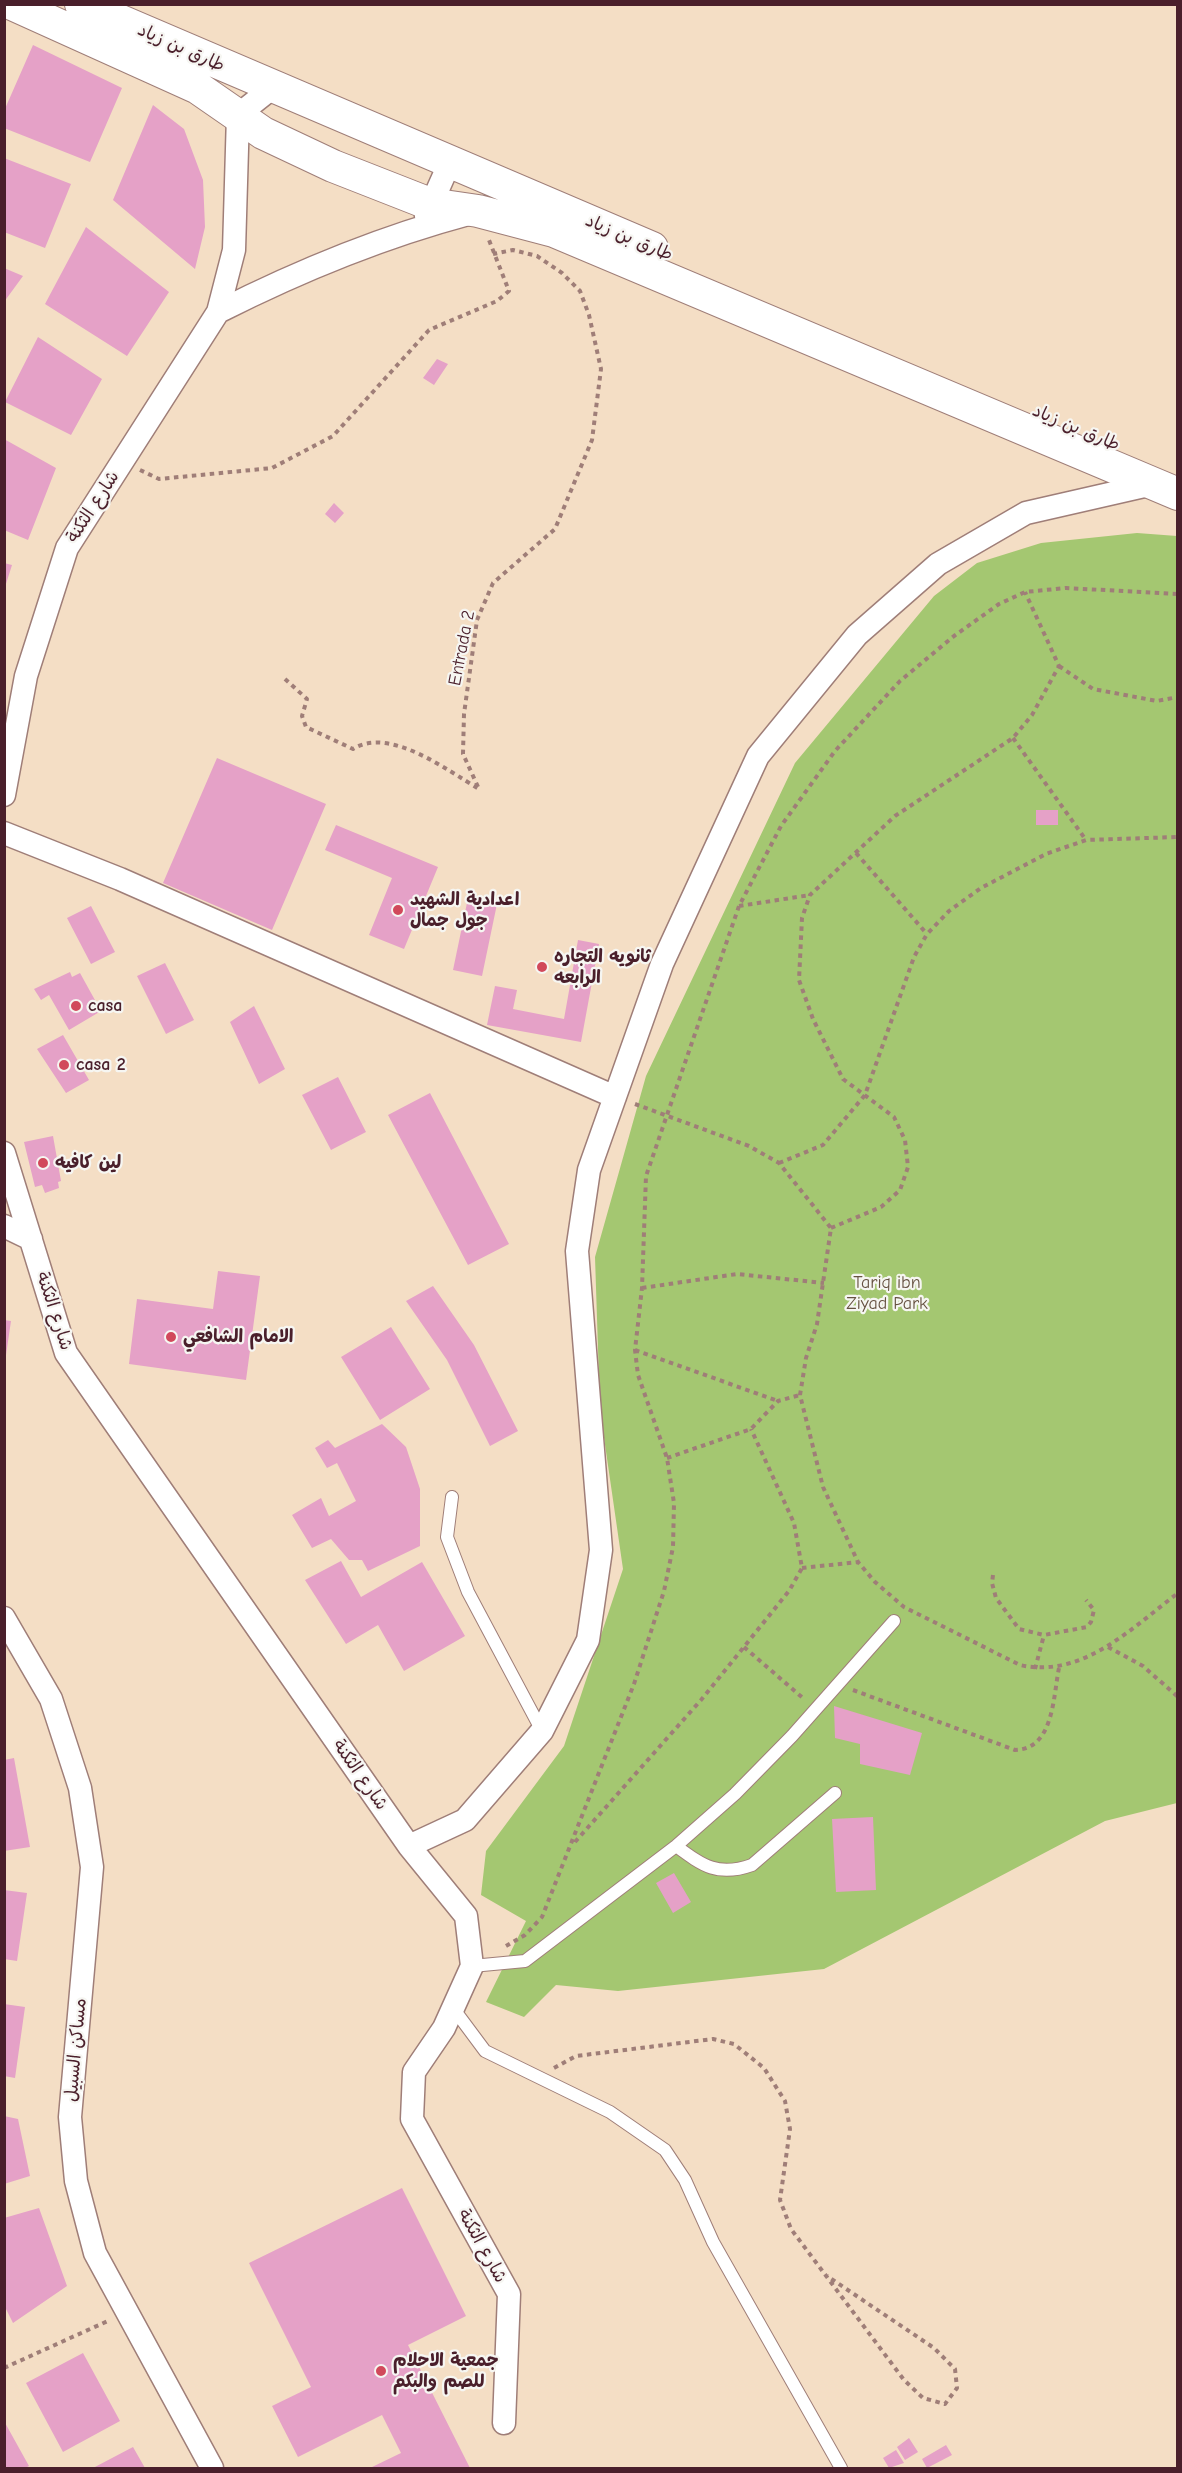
<!DOCTYPE html>
<meta charset="utf-8">
<style>
body{margin:0}
#map{position:relative;width:1182px;height:2473px;overflow:hidden;background:#f4dec5;font-family:"Comic Neue",sans-serif}
canvas{display:block}
.frame{position:absolute;inset:0;border:6px solid #4a1f2b;pointer-events:none}
</style>
<div id="map">
<canvas width="1182" height="2473"></canvas>
<div class="frame"></div>
</div>
<script>
const g = document.querySelector('canvas').getContext('2d');
g.lineJoin = 'round';
function fillPath(path, color) {
  g.fillStyle = color;
  g.fill(path, 'evenodd');
}
function strokePath(path, color, width, dash) {
  g.strokeStyle = color;
  g.lineWidth = width;
  g.lineCap = dash ? 'butt' : 'round';
  g.setLineDash(dash || []);
  g.stroke(path);
}
function label(font, color, halo, rows, align = 'center') {
  g.font = font + ' "Comic Neue","Playpen Sans Arabic",sans-serif';
  g.lineWidth = 4.5;
  g.setLineDash([]);
  g.textBaseline = 'middle';
  g.strokeStyle = halo;
  g.fillStyle = color;
  for (const [text, x, y, turn = 0] of rows) {
    g.save();
    g.translate(x, y);
    g.rotate((+turn || 0) * Math.PI / 180);
    g.textAlign = isNaN(turn) ? turn : align;
    if (halo) g.strokeText(text, 0, 0);
    g.fillText(text, 0, 0);
    g.restore();
  }
}
const green = new Path2D(`
 M1137,533L1177,536V1803L1105,1821L824,1969L618,1991L556,1985L524,2017L486,2002L526,1921L481,1895L486,1851L564,1746L623,1569L600,1410L595,1257L646,1076L795,763L934,596L977,563L1041,543Z`);
const building = new Path2D(`
 M33,45L122,88L90,162L4,128V111Z
 M153,105L184,129L203,180L205,227L195,269L113,200Z
 M4,158L71,184L45,248L4,232Z
 M86,227L169,292L127,356L45,304Z
 M4,268L23,276L4,302Z
 M38,337L102,379L71,435L5,402Z
 M437,359L448,364L434,385L423,378Z
 M4,439L56,468L28,540L4,530Z
 M334,503L344,513L335,523L325,514Z
 M4,563L12,565L5,587H4Z
 M217,758L326,804L272,930L163,883Z
 M1036,810H1058V825H1036Z
 M336,825L438,867L404,949L369,935L392,878L325,850Z
 M468,898L497,904L482,976L453,970Z
 M91,906L115,952L91,964L67,918Z
 M578,940L599,944L581,1042L487,1025L495,986L517,990L513,1009L564,1019Z
 M165,963L194,1020L166,1034L137,976Z
 M70,972L72,977L80,973L101,1011L69,1030L49,995L41,1000L34,989Z
 M254,1006L285,1069L259,1084L230,1022Z
 M63,1035L89,1080L66,1093L37,1049Z
 M338,1077L366,1132L331,1150L302,1095Z
 M430,1093L509,1244L468,1265L388,1115Z
 M53,1136L61,1181L58,1182L59,1188L45,1193L42,1185L35,1187L24,1142Z
 M218,1271L260,1276L246,1380L129,1364L137,1299L213,1309Z
 M433,1286L474,1345L518,1431L490,1446L447,1360L406,1301Z
 M4,1320L11,1321L6,1355H4Z
 M391,1327L430,1389L380,1420L341,1357Z
 M382,1424L406,1447L420,1489V1546L368,1571L362,1560H349L331,1539L312,1548L292,1515L321,1498L329,1516L356,1501L337,1463L327,1468L315,1448L328,1440L335,1448Z
 M341,1561L361,1597L422,1562L465,1636L404,1671L378,1625L346,1644L305,1580Z
 M834,1706L922,1733L910,1775L860,1764V1744L835,1738Z
 M14,1758L30,1847L4,1851V1760Z
 M873,1817L876,1890L836,1892L832,1819Z
 M674,1873L691,1902L673,1913L656,1883Z
 M4,1890L27,1893L17,1961L4,1959Z
 M4,2004L25,2007L15,2078L4,2076Z
 M4,2116L18,2119L30,2176L4,2184Z
 M402,2188L466,2316L408,2345L470,2468H370L401,2453L382,2415L298,2457L272,2406L311,2387L249,2263Z
 M39,2208L67,2286L13,2323L4,2305V2218Z
 M83,2353L120,2421L63,2452L26,2383Z
 M4,2421L29,2466L25,2468H4Z
 M909,2438L918,2452L905,2460L897,2447Z
 M946,2445L952,2455L927,2468L922,2459Z
 M133,2447L145,2468H93Z
 M896,2450L904,2463L889,2468L883,2458Z`);
const path = new Path2D(`
 M140,470L159,479L272,468L333,436L429,330L497,301L509,291L489,240
 M1059,666L1093,689L1157,701L1178,697
 M285,679L307,699L302,716L306,727L353,749C389,726 447,770 479,789L463,754L464,714L477,620L493,583L555,529L592,440L601,369L589,315L580,291L562,273L537,256L513,250L493,254
 M1013,738L1086,840
 M856,853L927,934
 M739,906L810,895
 M635,1104L749,1146L779,1163L831,1228L817,1324L806,1358L800,1395L823,1487L858,1562L875,1582L904,1607L1020,1665C1082,1679 1132,1628 1178,1593
 M779,1163L823,1145L865,1095L914,957L927,934L949,911L981,888L1046,854L1086,840L1178,837
 M831,1228L881,1207L900,1190L908,1167L905,1140L894,1117L843,1079L813,1019L799,980L802,918L810,895L895,816L1013,738L1032,715L1059,666L1025,592
 M642,1288L737,1274L824,1283
 M635,1350L778,1401
 M667,1458L751,1429L778,1401L800,1395
 M802,1568L858,1562
 M993,1575L992,1583L996,1598L1019,1629L1044,1635L1087,1627L1091,1622L1094,1610L1086,1600
 M744,1647L804,1699
 M1108,1647L1143,1666L1178,1697
 M1035,1669L1044,1635
 M853,1690L1015,1750C1054,1749 1053,1697 1059,1668
 M575,1842L701,1700L789,1591L802,1568L794,1523L751,1429
 M506,1946L525,1935L542,1917L634,1684L664,1591L673,1547L674,1503L667,1458L638,1375L635,1350L642,1288L646,1176L739,906L781,826L835,751L900,681L954,636L999,604L1025,592L1066,588L1178,594
 M554,2068L576,2056L713,2039L734,2044L764,2068L785,2101L790,2129L780,2200L791,2229L904,2380L923,2398L945,2404L957,2388L955,2369L934,2348L827,2276
 M4,2368L110,2320`);
const service = new Path2D(`
 M452,1497L447,1537L468,1592L542,1731
 M676,1846C703,1866 718,1877 752,1865L835,1793
 M472,1966L525,1961L676,1846L735,1794L792,1736L894,1621
 M453,2008L485,2051L610,2112L665,2150L685,2180L713,2242L841,2468`);
const minor = new Path2D(`
 M426,216L450,162
 M218,312C297,272 382,237 468,214
 M4,795L26,676L67,548L218,312L234,250L238,115L272,88
 M4,833L120,879L615,1097
 M4,1153L66,1353L409,1846L466,1916L472,1966L444,2028L414,2072L412,2119L509,2294L504,2423
 M4,1226L31,1239
 M4,1618L51,1699L80,1788L92,1867L70,2117L76,2181L95,2253L212,2468
 M409,1846L465,1820L542,1731L588,1640L601,1550L577,1251L589,1170L662,964L758,756L857,635L938,564L1026,513L1153,484`);
const secondary = new Path2D(`
 M12,4L198,88L263,133L333,166L430,204L478,211L554,231L1178,494
 M81,4L652,248`);
const markers = [
 [398,910,6,"#d1495b"],
 [542,967,6,"#d1495b"],
 [76,1006,6,"#d1495b"],
 [64,1065,6,"#d1495b"],
 [43,1163,6,"#d1495b"],
 [171,1337,6,"#d1495b"],
 [381,2371,6,"#d1495b"]
];
const streetNames = [
 ["طارق بن زياد",181,48,24],
 ["طارق بن زياد",629,238,23],
 ["طارق بن زياد",1076,428,23],
 ["شارع الثكنة",93,507,-57],
 ["Entrada 2",462,648,-79],
 ["شارع الثكنة",54,1311,72],
 ["شارع الثكنة",360,1775,55],
 ["مساكن السبيل",76,2050,-85],
 ["شارع الثكنة",482,2246,61]
];
const poiNames = [
 ["اعدادية الشهيد",410,900],
 ["جول جمال",410,921],
 ["ثانويه التجاره",554,957],
 ["الرابعه",554,978],
 ["casa",88,1006],
 ["casa 2",76,1065],
 ["لين كافيه",55,1163],
 ["الامام الشافعي",183,1337],
 ["جمعية الاحلام",393,2361],
 ["للصم والبكم",393,2382]
];
const parkNames = [
 ["Tariq ibn",887,1283],
 ["Ziyad Park",887,1304]
];
fillPath(green, '#a4c771');
fillPath(building, '#e5a1c7');
strokePath(service, '#9f7e78', 14);
strokePath(minor, '#9f7e78', 25);
strokePath(secondary, '#9f7e78', 34);
strokePath(path, '#9f7e78', 4, [4.5, 4.5]);
strokePath(service, '#fff', 12);
strokePath(minor, '#fff', 22);
strokePath(secondary, '#fff', 32);
for (const [x, y, r, color] of markers) {
  const dot = new Path2D();
  dot.arc(x, y, r, 0, 2 * Math.PI);
  g.fillStyle = color;
  g.fill(dot);
  strokePath(dot, '#f6f6f2', 2);
}
label('18px', '#4a1f2b', '#f6f6f2', streetNames);
label('bold 18px', '#4a1f2b', '#f6f6f2', poiNames, 'left');
label('18px', '#655140', '#f6f6f2', parkNames);
</script>
